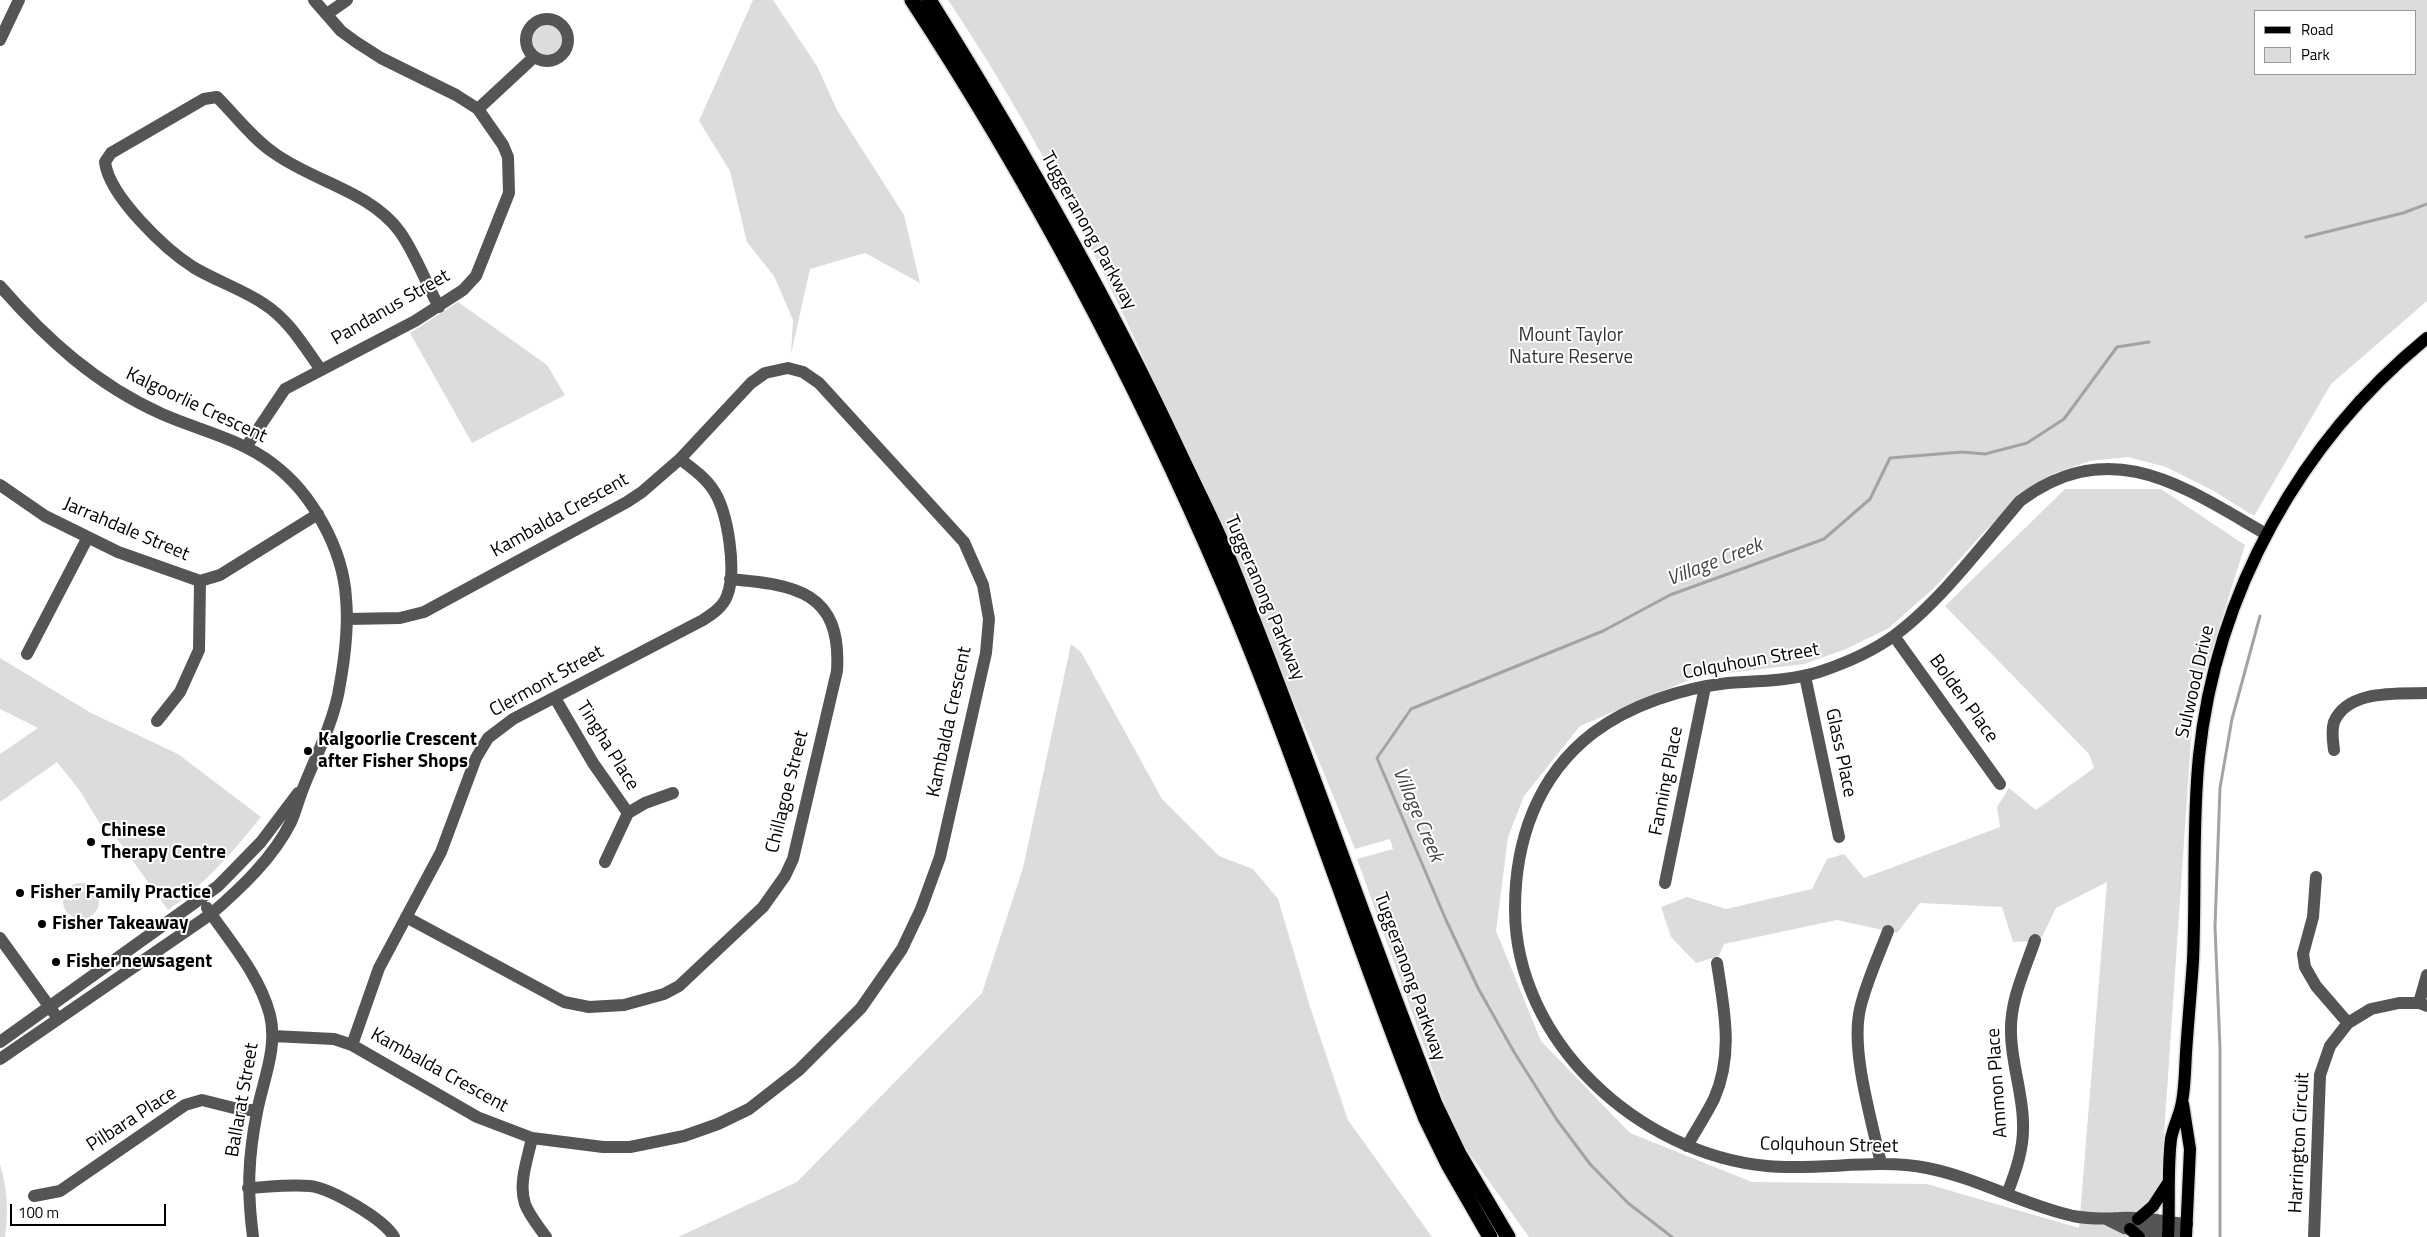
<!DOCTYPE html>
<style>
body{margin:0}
#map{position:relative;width:2427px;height:1237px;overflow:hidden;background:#fff;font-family:"Titillium Web",sans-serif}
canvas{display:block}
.legend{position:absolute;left:2254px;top:10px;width:162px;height:65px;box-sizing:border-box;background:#fff;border:1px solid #999;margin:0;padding:6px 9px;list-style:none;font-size:15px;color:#000}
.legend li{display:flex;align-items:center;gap:10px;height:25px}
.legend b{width:25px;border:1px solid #999}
.scale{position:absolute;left:10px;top:1204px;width:156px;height:22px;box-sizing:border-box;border:2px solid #000;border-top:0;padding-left:6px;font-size:15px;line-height:18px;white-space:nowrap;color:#000;-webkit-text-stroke:4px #fff;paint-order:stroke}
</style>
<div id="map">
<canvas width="2427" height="1237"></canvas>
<ul class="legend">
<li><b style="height:6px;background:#000"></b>Road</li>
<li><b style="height:14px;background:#dcdcdc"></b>Park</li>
</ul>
<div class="scale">100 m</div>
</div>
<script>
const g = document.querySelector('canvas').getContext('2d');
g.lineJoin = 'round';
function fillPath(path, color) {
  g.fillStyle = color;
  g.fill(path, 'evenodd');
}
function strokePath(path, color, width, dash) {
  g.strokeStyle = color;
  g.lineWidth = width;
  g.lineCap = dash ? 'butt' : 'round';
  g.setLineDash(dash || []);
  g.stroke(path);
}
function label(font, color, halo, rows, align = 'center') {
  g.font = font + ' "Titillium Web",sans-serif';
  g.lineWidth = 4;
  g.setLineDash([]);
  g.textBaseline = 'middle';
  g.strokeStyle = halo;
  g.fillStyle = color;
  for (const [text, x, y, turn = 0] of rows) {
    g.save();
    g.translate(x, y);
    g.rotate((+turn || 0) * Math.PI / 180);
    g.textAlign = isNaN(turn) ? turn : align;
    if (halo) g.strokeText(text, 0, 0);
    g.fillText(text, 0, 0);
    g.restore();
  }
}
const green = new Path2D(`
 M753,0H773L817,66L837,110L904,215L920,283L865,253L810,269L791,354L793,320L774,276L747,242L730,171L699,121Z
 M948,0H2427V301L2331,384L2254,516L2212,490L2166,467L2128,457L2090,461L2055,473L2017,500L1981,535L1936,586L1889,628L1846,649L1804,664L1696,677L1580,726L1524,796L1508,837L1496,931L1541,1041L1630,1133L1752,1182L1927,1184L2079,1228L2107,882L2056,908L2040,941L2013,942L2002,907L1920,903L1897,933L1837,920L1724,944L1719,956L1696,963L1671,937L1661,907L1687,897L1726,909L1812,889L1827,859L1844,854L1864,878L2000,827L1997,807L2009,788L2036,810L2094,768L2089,754L1945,606L2065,489H2161L2245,545L2193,710L2157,1237H1529L1456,1135L1357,859L1393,849L1390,839L1355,849C1307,731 1257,613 1205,496C1131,325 1053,156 948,0ZM2256,11H2416V74H2256Z
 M530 40a16 16 0 1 1 32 0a16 16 0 1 1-32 0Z
 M458,302L547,365L565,395L472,443L410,333Z
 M1071,644L1081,652L1162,799L1219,856L1253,869L1278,899L1311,1010L1348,1120L1432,1237H678L797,1182L982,993L1023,868Z
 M0,658L91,713L178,754L261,817C233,852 205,884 168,910L110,829L102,827L80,791L57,762L0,802V754L38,728L0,709Z
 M63 901a18 18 0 1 1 36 0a18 18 0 1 1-36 0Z
 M0,1164C7,1189 9,1211 5,1237H0Z`);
const stream = new Path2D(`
 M2306,237L2403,213L2427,204
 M1672,1237L1628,1203L1590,1164L1557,1120L1514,1052L1478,988L1446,920L1377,758L1411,709L1603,631L1670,595L1824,539L1870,499L1890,458L1962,452L1985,454L2027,443L2064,419L2117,347L2149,342
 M2220,1237V1048L2215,927L2220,788L2232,719L2260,616`);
const minor = new Path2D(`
 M327,14L347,0
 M526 40a21 21 0 1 1 42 0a21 21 0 1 1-42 0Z
 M0,40L19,0
 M478,109L534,57
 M0,286C46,339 97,385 162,414C198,430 241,439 273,464C312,493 343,549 346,598C349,629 344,664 338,695C331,727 316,756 304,786C299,798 296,811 291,822C273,858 241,888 211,914L0,1059
 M321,370C304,346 289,320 264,304C242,289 216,281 193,267C165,249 109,196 105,162L111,153L204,99L217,97C235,115 253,139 274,153C314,182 370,191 400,232C415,253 426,283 439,307
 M246,447L285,389L415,321L463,290L476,276L509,193L508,157L503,145L478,109L456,95L381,58L356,42L341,31L314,0
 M0,485L45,516L118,552L200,581L220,575L318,514
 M1894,636L2000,784
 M27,654L88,537
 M1805,676L1839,837
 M555,698L593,763L628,813
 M157,721L180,692L199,650L200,581
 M2334,750C2333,741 2331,731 2334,722C2348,689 2398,694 2427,693
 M605,862L628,813L645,803L673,793
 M2316,877L2313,917L2303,954L2305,967L2316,986L2348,1023
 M1665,883L1705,687
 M207,908C230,942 259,974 270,1015C278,1048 263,1080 257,1112C248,1158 247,1191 253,1237
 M406,917L564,1002L589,1007L624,1005L664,994L679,986L763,907L785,876L793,859L837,671C842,591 795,585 730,579
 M0,938L54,1013
 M2419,1003L2427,975
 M273,1036L334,1039L352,1045L477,1117L532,1138L603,1147H630L684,1136L718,1124L749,1109L799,1070L861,1008L902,949L921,909L940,857L986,653L989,619L983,585L964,542L819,383L803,372L788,368L765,373L751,383L680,459L642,492L627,502L424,612L400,618L347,619
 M0,1042L218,886L261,842L298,793
 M352,1045L379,968L441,852L476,758L488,738L513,719L703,620C712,614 723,607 727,596C737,571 728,513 714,491C706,478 692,468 680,459
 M532,1138C528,1158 518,1183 525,1204C529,1215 539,1227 546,1237
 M1687,1146C1696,1130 1706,1115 1714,1099C1734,1054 1724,1009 1717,963
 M1881,1164C1872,1121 1852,1056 1859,1014C1863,989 1879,955 1888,931
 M248,1188C268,1187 290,1184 310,1186C330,1188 384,1219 394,1237
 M2007,1194C2016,1171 2024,1148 2023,1124C2023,1093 2011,1063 2011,1032C2010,1000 2025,970 2035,940
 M34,1196L60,1191L185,1105L202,1100L242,1110H257
 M2108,1220L2124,1228L2186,1236
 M2187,1224C2166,1222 2140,1216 2119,1218C2103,1219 2089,1219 2073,1216C2023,1205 1978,1178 1927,1168C1875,1158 1820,1171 1767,1166C1639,1154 1515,1041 1515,909C1515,841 1537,776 1593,733C1630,705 1682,688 1728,683C1758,681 1790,681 1819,672C1846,663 1872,652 1895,635C1940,602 1983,544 2020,501C2111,433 2184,487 2266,534
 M2314,1237L2320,1075L2330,1046L2348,1023L2371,1009L2399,1003H2419L2427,1006`);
const major = new Path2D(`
 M2183,1104L2190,1149L2186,1237
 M2138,1219L2153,1206L2168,1183
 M2130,1229L2139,1237
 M2168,1237C2170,1205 2167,1172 2171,1139C2173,1127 2180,1115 2182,1102C2185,1086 2185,1069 2186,1053C2188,1022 2191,991 2193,961C2196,892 2192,824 2199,756C2216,592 2301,441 2427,338`);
const highway = new Path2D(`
 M912,0C1033,185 1137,382 1224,585C1299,760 1355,942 1426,1119L1448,1164L1490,1237
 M929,0C1019,144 1103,290 1175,444C1192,481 1211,517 1227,555C1301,736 1363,922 1435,1104L1459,1154L1508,1237`);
const markers = [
 [308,751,5,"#000"],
 [91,842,5,"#000"],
 [20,893,5,"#000"],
 [42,924,5,"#000"],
 [56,962,5,"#000"]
];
const streetNames = [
 ["Tuggeranong Parkway",1088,231,61],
 ["Pandanus Street",391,308,-30],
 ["Kalgoorlie Crescent",196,406,25],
 ["Kambalda Crescent",560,516,-29],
 ["Jarrahdale Street",126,530,23],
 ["Tuggeranong Parkway",1264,598,67],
 ["Colquhoun Street",1751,662,-10],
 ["Clermont Street",547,682,-29],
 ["Sulwood Drive",2196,682,-77],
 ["Bolden Place",1963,699,54],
 ["Kambalda Crescent",950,722,-78],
 ["Tingha Place",607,746,58],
 ["Glass Place",1840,753,78],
 ["Fanning Place",1667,781,-79],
 ["Chillagoe Street",788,792,-76],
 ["Tuggeranong Parkway",1409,977,70],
 ["Kambalda Crescent",439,1071,29],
 ["Ammon Place",1998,1083,-94],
 ["Ballarat Street",243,1100,-80],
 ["Pilbara Place",132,1120,-33],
 ["Harrington Circuit",2300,1143,-87],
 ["Colquhoun Street",1829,1146,1]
];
const parkNames = [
 ["Mount Taylor",1571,336],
 ["Nature Reserve",1571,358]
];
const poiNames = [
 ["Kalgoorlie Crescent",318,740],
 ["after Fisher Shops",318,762],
 ["Chinese",101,831],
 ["Therapy Centre",101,853],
 ["Fisher Family Practice",30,893],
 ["Fisher Takeaway",52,924],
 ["Fisher newsagent",66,962]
];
const waterNames = [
 ["Village Creek",1715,563,-21],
 ["Village Creek",1417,815,67]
];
fillPath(green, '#dcdcdc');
strokePath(stream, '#a3a3a3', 3);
strokePath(major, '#dbdbdb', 15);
strokePath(highway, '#dbdbdb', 18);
strokePath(minor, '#555', 12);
strokePath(major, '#000', 12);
strokePath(highway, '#000', 15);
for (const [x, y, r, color] of markers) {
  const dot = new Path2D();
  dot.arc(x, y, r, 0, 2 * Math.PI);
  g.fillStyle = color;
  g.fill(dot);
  strokePath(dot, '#fff', 2);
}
label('19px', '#000', '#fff', streetNames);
label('19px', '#333', '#fff', parkNames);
label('bold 19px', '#000', '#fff', poiNames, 'left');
label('italic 20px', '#444', '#fff', waterNames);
</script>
